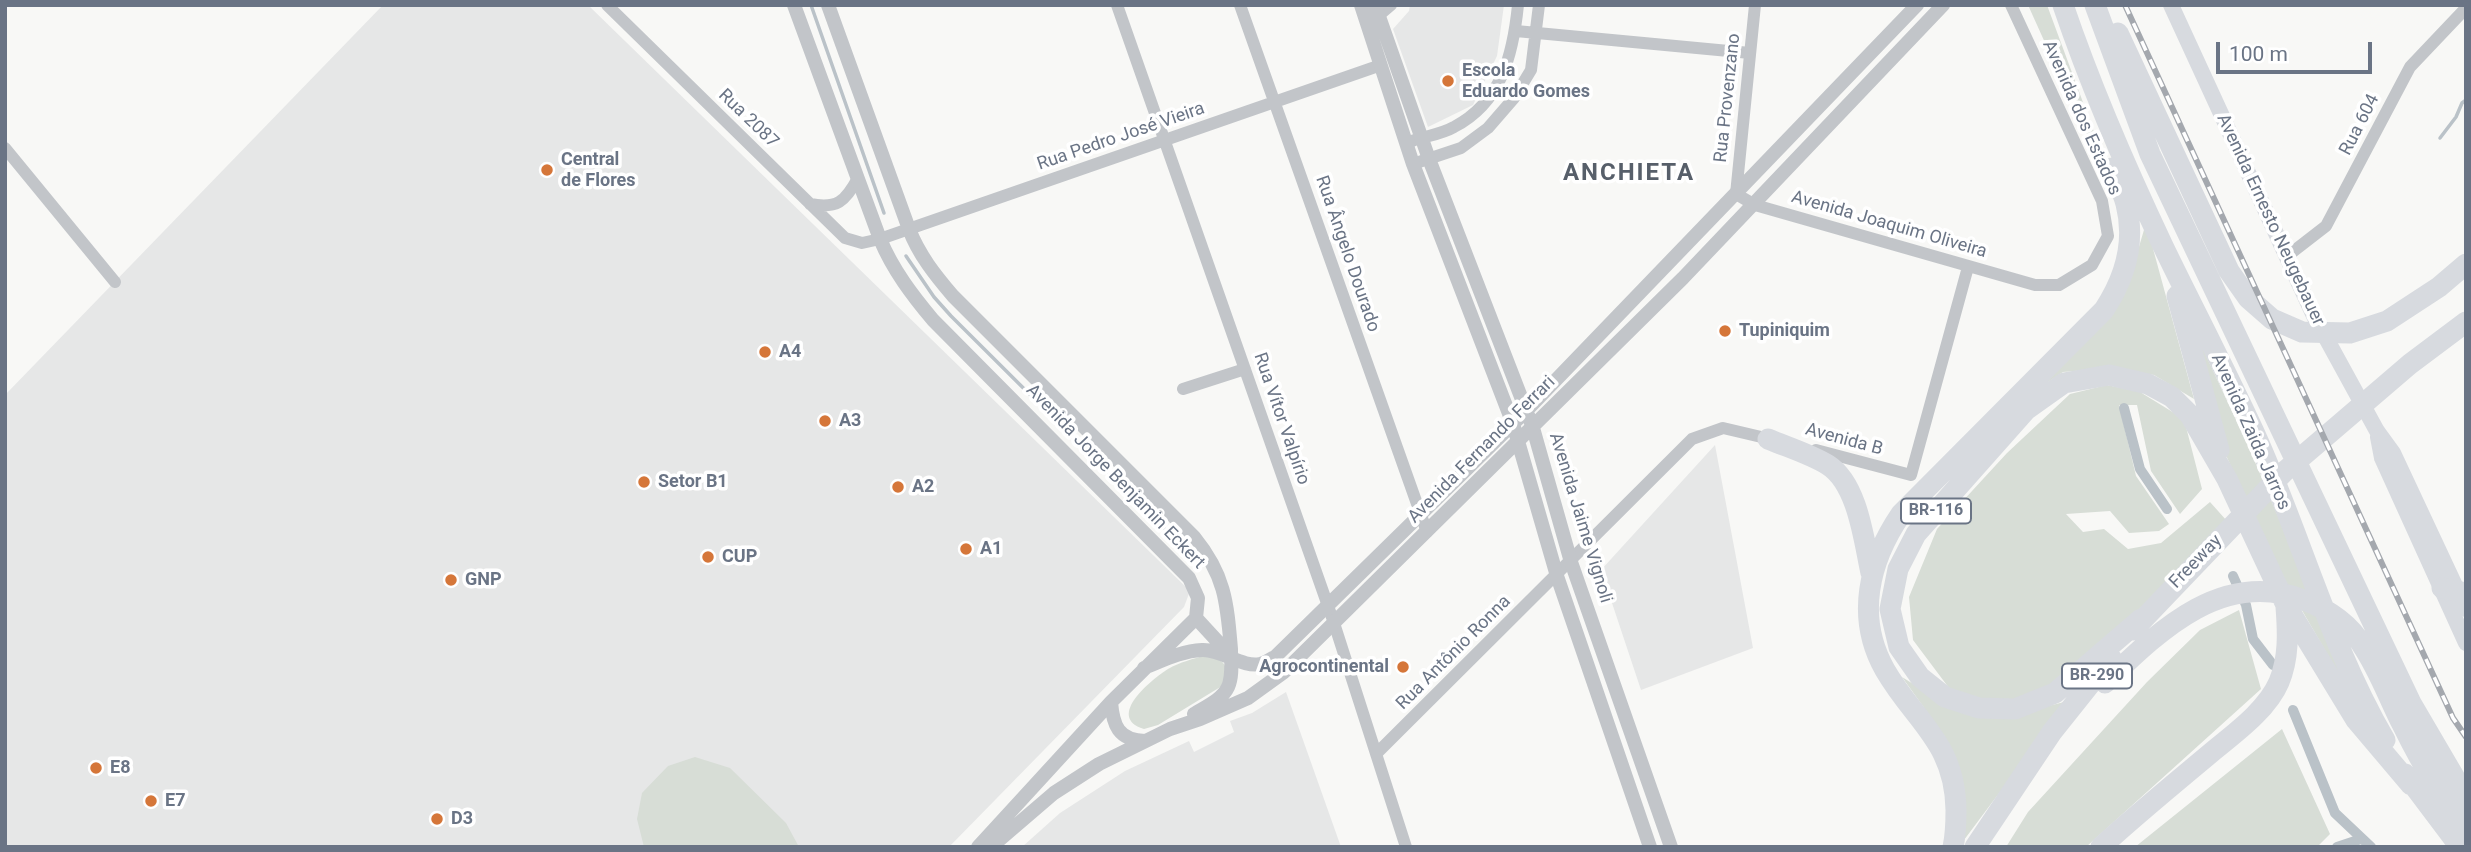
<!DOCTYPE html>
<meta charset="utf-8">
<style>
body{margin:0}
#map{position:relative;width:2471px;height:852px;overflow:hidden;background:#f8f8f6;font-family:Roboto,sans-serif}
canvas{display:block}
.frame{position:absolute;inset:0;border:7px solid #6a7485;pointer-events:none}
.scale{position:absolute;left:2216px;top:42px;width:156px;height:32px;box-sizing:border-box;border:4px solid #6a7485;border-top:0;padding-left:9px;font-size:21px;line-height:24px;white-space:nowrap;color:#6a7485;-webkit-text-stroke:5px #fff;paint-order:stroke}
</style>
<div id="map">
<canvas width="2471" height="852"></canvas>
<div class="frame"></div>
<div class="scale">100 m</div>
</div>
<script>
const g = document.querySelector('canvas').getContext('2d');
g.lineJoin = 'round';
function fillPath(path, color) {
  g.fillStyle = color;
  g.fill(path, 'evenodd');
}
function strokePath(path, color, width, dash) {
  g.strokeStyle = color;
  g.lineWidth = width;
  g.lineCap = dash ? 'butt' : 'round';
  g.setLineDash(dash || []);
  g.stroke(path);
}
function label(font, color, halo, rows, align = 'center') {
  g.font = font + ' Roboto,sans-serif';
  g.lineWidth = 7;
  g.setLineDash([]);
  g.textBaseline = 'middle';
  g.strokeStyle = halo;
  g.fillStyle = color;
  for (const [text, x, y, turn = 0] of rows) {
    g.save();
    g.translate(x, y);
    g.rotate((+turn || 0) * Math.PI / 180);
    g.textAlign = isNaN(turn) ? turn : align;
    if (halo) g.strokeText(text, 0, 0);
    g.fillText(text, 0, 0);
    g.restore();
  }
}
const built = new Path2D(`
 M383,5H588L1190,591L1184,607L949,847H5V395Z
 M1410,5H1504L1497,56L1473,105L1428,127L1393,29L1409,11Z
 M1715,445L1753,648L1641,690L1601,570Z
 M1286,692L1341,847H1022L1060,813L1125,771L1189,741L1194,752L1234,732L1230,721L1252,713Z`);
const green = new Path2D(`
 M2028,5H2047L2118,197L2115,198Z
 M2146,223L2194,399L2154,375L2111,368L2063,372L2033,392L2131,274Z
 M2189,319L2250,450L2358,707L2278,569L2224,451Z
 M2107,385L2140,392L2184,419L2202,489L2180,514L2151,471L2137,405H2119L2136,476L2169,524L2159,531L2129,533L2110,511L2066,514L2083,532L2104,529L2128,549L2161,543L2210,502L2227,521L2136,616L2057,684L2015,701L1980,700L1949,688L1913,640L1909,597L1937,529L2007,453L2070,394Z
 M2239,610L2261,689L2086,847H2006L2028,812L2147,682L2200,630Z
 M1206,655C1228,662 1228,664 1222,686L1158,725L1144,729C1105,717 1152,679 1168,669C1180,662 1193,659 1206,655Z
 M1902,677L1955,710L2001,718L2068,701L1964,840L1945,737Z
 M2282,729L2330,834L2317,847H2135Z
 M695,757L730,768L786,823L799,847H644L637,819L642,793L668,766Z`);
const stream = new Path2D(`
 M811,5L884,213
 M2440,138L2456,117L2462,103L2466,100
 M906,256L934,297L951,316L1185,549`);
const canal = new Path2D(`
 M2124,408L2140,469L2167,509
 M2233,576L2246,605L2253,639L2273,665
 M2293,710L2335,813L2371,847
 M2337,847L2361,839`);
const minor = new Path2D(`
 M607,5L845,238L862,243L880,239L1381,65
 M1117,5L1334,623L1406,847
 M1240,5L1427,532
 M1755,5L1736,194L1755,205L2035,285H2059L2092,265L2108,236L2102,201L2011,5
 M1370,18L1378,16L1391,5
 M1516,31L1750,53
 M1412,141C1426,136 1442,134 1454,127C1502,102 1513,54 1518,5
 M5,148L115,282
 M1413,164L1461,148L1488,128L1514,98L1531,70L1539,5
 M810,204C837,209 845,202 858,178
 M2286,257L2326,226L2410,67L2466,8
 M1183,389L1245,369
 M1816,450L1911,475L1968,267
 M1376,754L1692,439L1723,428L1774,440`);
const tertiary = new Path2D(`
 M794,5L880,239C893,270 912,295 933,320L1189,578L1198,598L1196,618
 M828,5L909,229C919,255 935,275 953,296L1194,537C1225,575 1227,602 1231,649C1231,661 1233,676 1228,687C1222,700 1205,707 1194,714
 M1361,5L1413,164L1513,424L1557,576L1650,847
 M1375,5L1429,159L1533,428L1571,562L1671,847
 M1196,618L1231,656
 M1144,668C1162,661 1181,651 1202,650C1221,649 1243,668 1260,664C1265,663 1270,659 1275,657L1526,411L1917,5
 M1111,702C1113,725 1118,740 1145,741
 M978,847L1111,702L1196,618
 M991,847L1054,793L1099,764L1170,729L1200,719L1248,698L1284,672L1683,278L1943,5`);
const secondary = new Path2D(`
 M2171,5L2314,316L2377,431L2393,453L2466,609
 M2378,437L2382,458L2466,643`);
const motorway = new Path2D(`
 M2063,5C2091,87 2126,168 2163,246C2193,308 2225,369 2254,432C2300,533 2329,644 2385,740
 M2095,5L2150,154L2411,703L2466,797
 M2118,33L2229,271L2248,298L2272,319L2302,332L2350,333L2387,321L2439,287L2466,264
 M2177,296L2219,450
 M1768,439C1787,447 1810,454 1828,465C1858,484 1864,541 1871,573
 M2442,588L2466,593
 M2141,619L2055,693L2015,709L1979,708L1945,697L1920,677L1899,647L1890,609L1898,569L1916,534L2026,410L2064,383L2109,375L2148,384L2172,397L2190,415L2227,479L2286,605L2356,720L2411,785
 M2133,630L2284,472L2410,364L2466,322
 M2105,683C2159,631 2222,568 2304,600C2327,609 2349,623 2362,645C2379,670 2389,699 2403,726C2420,761 2440,796 2466,825
 M2405,774L2460,847
 M1953,847C1956,834 1956,822 1956,810C1955,742 1915,722 1885,670C1855,617 1869,561 1901,514L2104,310C2125,278 2136,243 2126,204C2123,192 2117,180 2112,168
 M1975,847L2052,732L2111,658
 M2101,847C2137,814 2175,783 2212,752C2235,733 2267,710 2279,682C2289,658 2288,633 2286,607`);
const rail = new Path2D(`
 M2125,5L2453,718L2466,737`);
const markers = [
 [1448,81,7,"#d57639"],
 [547,170,7,"#d57639"],
 [1725,331,7,"#d57639"],
 [765,352,7,"#d57639"],
 [825,421,7,"#d57639"],
 [644,482,7,"#d57639"],
 [898,487,7,"#d57639"],
 [966,549,7,"#d57639"],
 [708,557,7,"#d57639"],
 [451,580,7,"#d57639"],
 [1403,667,7,"#d57639"],
 [96,768,7,"#d57639"],
 [151,801,7,"#d57639"],
 [437,819,7,"#d57639"]
];
const shields = [
 [1936,511,70],
 [2097,676,70]
];
const shieldNames = [
 ["BR-116",1936,511],
 ["BR-290",2097,676]
];
const poiNames = [
 ["Escola",1462,71],
 ["Eduardo Gomes",1462,92],
 ["Central",561,160],
 ["de Flores",561,181],
 ["Tupiniquim",1739,331],
 ["A4",779,352],
 ["A3",839,421],
 ["Setor B1",658,482],
 ["A2",912,487],
 ["A1",980,549],
 ["CUP",722,557],
 ["GNP",465,580],
 ["Agrocontinental",1389,667,"right"],
 ["E8",110,768],
 ["E7",165,801],
 ["D3",451,819]
];
const streetNames = [
 ["Rua Provenzano",1728,98,-84],
 ["Avenida dos Estados",2081,118,66],
 ["Rua 2087",748,119,44],
 ["Rua 604",2360,125,-63],
 ["Rua Pedro José Vieira",1121,137,-19],
 ["Avenida Ernesto Neugebauer",2270,220,65],
 ["Avenida Joaquim Oliveira",1889,225,16],
 ["Rua Ângelo Dourado",1347,254,71],
 ["Rua Vítor Valpírio",1281,419,71],
 ["Avenida Zaida Jarros",2250,432,66],
 ["Avenida B",1844,440,15],
 ["Avenida Fernando Ferrari",1482,450,-45],
 ["Avenida Jorge Benjamin Eckert",1115,477,46],
 ["Avenida Jaime Vignoli",1580,518,73],
 ["Freeway",2196,562,-46],
 ["Rua Antônio Ronna",1454,653,-45]
];
const districtNames = [
 ["ANCHIETA",1629,174]
];
fillPath(built, '#e6e7e7');
fillPath(green, '#d7ddd6');
strokePath(stream, '#bac2c8', 3.5);
strokePath(canal, '#bac2c8', 10);
strokePath(minor, '#c2c5c9', 12);
strokePath(tertiary, '#c2c5c9', 14);
strokePath(secondary, '#d7dadf', 16);
strokePath(motorway, '#d7dadf', 21);
strokePath(rail, '#a4a8ae', 6);
strokePath(rail, '#fff', 3.5, [10]);
for (const [x, y, r, color] of markers) {
  const dot = new Path2D();
  dot.arc(x, y, r, 0, 2 * Math.PI);
  g.fillStyle = color;
  g.fill(dot);
  strokePath(dot, '#fff', 2.5);
}
for (const [x, y, w] of shields) {
  const box = new Path2D();
  box.roundRect(x - w / 2, y - 12.5, w, 25, 5);
  g.fillStyle = '#fff';
  g.fill(box);
  strokePath(box, '#6a7485', 2);
}
label('bold 16px', '#6a7485', null, shieldNames);
label('bold 18px', '#6a7485', '#fff', poiNames, 'left');
label('18px', '#6a7485', '#fff', streetNames);
g.letterSpacing = '2px';
label('bold 24px', '#575f6a', '#fff', districtNames);
g.letterSpacing = '0px';
</script>
